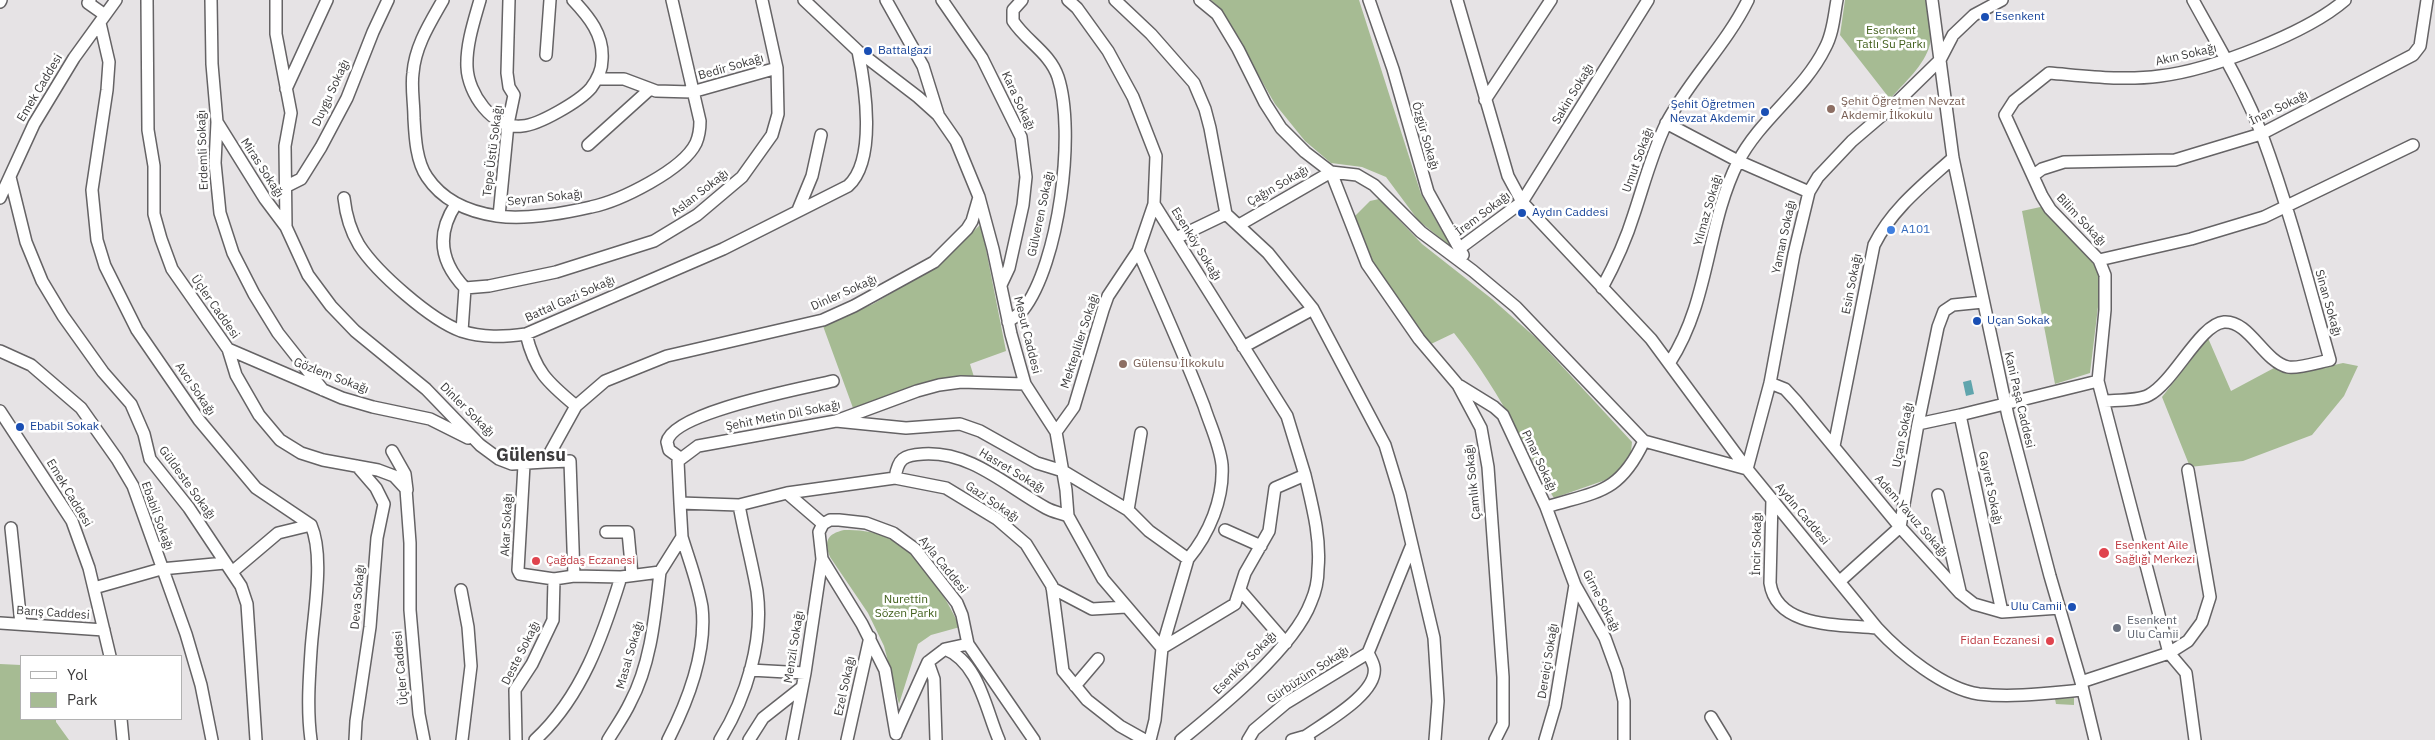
<!DOCTYPE html>
<meta charset="utf-8">
<style>
body{margin:0}
#map{position:relative;width:2435px;height:740px;overflow:hidden;background:#e6e3e5;font-family:"IBM Plex Sans",sans-serif}
canvas{display:block}
.legend{position:absolute;left:20px;top:655px;width:162px;height:65px;box-sizing:border-box;background:#fff;border:1px solid #b1b1b1;margin:0;padding:6px 9px;list-style:none;font-size:15px;color:#3d3c3d}
.legend li{display:flex;align-items:center;gap:10px;height:25px}
.legend b{width:25px;border:1px solid #b1b1b1}
</style>
<div id="map">
<canvas width="2435" height="740"></canvas>
<ul class="legend">
<li><b style="height:6px;background:#fff"></b>Yol</li>
<li><b style="height:14px;background:#a6bb93"></b>Park</li>
</ul>
</div>
<script>
const g = document.querySelector('canvas').getContext('2d');
g.lineJoin = 'round';
function fillPath(path, color) {
  g.fillStyle = color;
  g.fill(path, 'evenodd');
}
function strokePath(path, color, width, dash) {
  g.strokeStyle = color;
  g.lineWidth = width;
  g.lineCap = dash ? 'butt' : 'round';
  g.setLineDash(dash || []);
  g.stroke(path);
}
function label(font, color, halo, rows, align = 'center') {
  g.font = font + ' "IBM Plex Sans",sans-serif';
  g.lineWidth = 5;
  g.setLineDash([]);
  g.textBaseline = 'middle';
  g.strokeStyle = halo;
  g.fillStyle = color;
  for (const [text, x, y, turn = 0] of rows) {
    g.save();
    g.translate(x, y);
    g.rotate((+turn || 0) * Math.PI / 180);
    g.textAlign = isNaN(turn) ? turn : align;
    if (halo) g.strokeText(text, 0, 0);
    g.fillText(text, 0, 0);
    g.restore();
  }
}
const green = new Path2D(`
 M1211,0H1359L1421,194L1451,247L1418,220L1386,177L1362,167L1331,163L1305,141L1275,104L1220,8Z
 M1845,0H1928C1929,14 1933,30 1930,44C1925,65 1904,83 1890,99L1840,35Z
 M1379,199L1422,244L1492,299L1536,338L1632,442L1631,452L1614,477L1554,498C1539,476 1530,453 1517,430C1499,397 1478,363 1454,333L1431,344C1401,305 1366,266 1353,218L1370,201Z
 M2045,206L2102,274L2090,373L2055,384L2022,211Z
 M981,224L1006,351L970,364L974,377L939,379L853,408L823,326L873,304L936,267Z
 M2208,338L2231,391L2274,368L2294,374L2343,363L2358,366L2344,396L2312,435L2243,461L2190,467L2162,397Z
 M844,530C858,530 872,531 885,536C917,548 946,597 960,627L931,635L918,644L899,704L884,646L868,613L830,557C824,541 827,534 844,530Z
 M0,664L21,665V719H56V722L69,740H0Z
 M2074,698V705L2056,704L2055,699Z`);
const water = new Path2D(`
 M1971,380L1974,394L1966,396L1963,382Z`);
const minor = new Path2D(`
 M90,0L88,3L105,15
 M147,0L148,130L154,166V214L161,239L172,269L228,349L236,375L259,415L280,440L301,453L323,460L378,470L394,476L406,489L410,543V610L419,714L424,740
 M211,0L212,64L217,122L215,163L220,213L233,253L254,294L278,333L323,390
 M276,0V34L291,113L285,146L286,227L308,275L331,306L355,331L426,389L480,445L499,459L512,464L545,462L576,406L605,381L667,356L823,320L854,306L934,262L967,229L972,221L979,197
 M443,0C430,23 415,46 413,73C411,87 414,103 414,118C415,136 416,161 427,177C443,201 469,212 497,216C524,220 565,213 591,207C620,201 683,170 696,143C699,136 700,129 700,121L672,0
 M480,0C474,21 466,45 467,67C468,93 492,129 522,126C539,125 580,101 591,88C597,80 602,69 602,60C604,35 589,17 573,0
 M804,0L858,51L918,97L938,115L956,141L979,197L993,249L1011,334L1025,384L1056,432L1066,490L1068,516L1103,579L1162,648L1155,720L1150,740
 M886,0L923,66L938,114
 M942,0L982,58L1021,137L1026,177L1023,205L1009,268L1001,285
 M1068,0L1077,8L1108,51L1133,97L1156,156L1154,204L1287,416L1305,475L1275,488L1269,531L1245,573L1235,604L1162,648
 M1115,0L1151,34L1194,83L1205,109L1210,128L1226,214L1268,253L1313,309L1385,445L1400,494L1434,638L1438,701L1435,740
 M1200,0L1217,14L1238,49L1265,103L1281,128L1305,152L1331,172L1357,175L1374,185L1421,232L1473,271L1516,307L1644,441L1747,469L1770,383L1794,254L1809,192L1818,177L1852,141L1893,106L1940,60L1953,35L1974,15L2002,0
 M1369,0L1393,69L1428,192L1463,255
 M1457,0L1508,176L1522,202L1651,339L1747,469L1877,628C1900,653 1944,689 1979,694C2013,698 2050,693 2083,690
 M1932,0L1953,158L2008,416L2050,576L2081,682L2095,740
 M0,2L1,0
 M100,23L109,62L107,90L92,190L97,240L105,266L137,330L199,420L256,488L311,525C325,557 313,616 311,651C309,681 307,711 311,740
 M546,55L550,0
 M597,79H624L656,91L692,92L777,68
 M286,89L327,0
 M1485,100L1551,0
 M217,122L265,199L286,227
 M1666,123L1738,161L1809,192
 M588,145L649,90
 M2034,175L2042,169L2064,162L2175,160L2261,134L2413,55L2420,46L2427,0
 M10,177L26,242L42,281L63,316L103,372L131,404L144,434L150,459L189,508L241,586L247,604L256,740
 M285,187L301,179L321,147L347,98L373,32L388,0
 M0,198L34,124L74,58L116,0
 M344,198C346,216 350,230 359,245C377,273 431,320 461,331C483,338 504,337 526,334L723,249L848,186C877,160 865,85 858,51
 M456,204C436,234 440,262 465,288L462,331
 M798,210L812,176L821,135
 M499,216L508,124L514,95L509,87L507,73L509,0
 M1239,225L1331,172L1367,264L1419,339L1458,385L1481,428L1488,467L1503,677V724L1495,740
 M1176,238L1226,214
 M1460,248L1522,202L1648,0
 M1138,251C1161,303 1184,354 1204,406C1210,425 1220,445 1222,465C1224,499 1209,534 1188,559
 M2099,260L2191,239L2264,217L2413,145
 M465,288L489,286L556,272L654,241L697,215L742,177L772,135L778,114L777,68L762,0
 M1602,288C1615,264 1626,240 1634,214C1644,184 1652,153 1666,124C1689,80 1726,45 1748,0
 M1008,322C1012,318 1019,315 1023,310C1059,264 1076,132 1058,77C1050,53 1026,41 1013,21V10L1022,0
 M526,334C535,371 547,382 576,406
 M1243,347L1313,309
 M228,349L342,398L373,407L430,419L468,438
 M0,351L31,365L81,408L117,459L133,486L186,634L201,685L212,740
 M1670,362C1710,300 1706,226 1738,162C1760,119 1804,91 1825,48C1833,34 1834,16 1837,0
 M2098,381L2105,310V275L2099,260L2050,209L2042,196L2005,115L2014,101L2049,73C2086,76 2123,81 2160,76C2211,70 2307,33 2345,0
 M1770,383L1785,389L1796,401L1900,527L1960,593L1974,604L2002,612L2060,608
 M1460,386L1494,407L1503,415L1546,507C1598,491 1619,494 1644,441
 M2104,401C2117,400 2138,401 2149,395C2174,382 2200,324 2224,322C2249,320 2264,362 2288,367C2297,369 2320,362 2330,360C2309,285 2289,208 2262,135C2244,88 2217,44 2193,0
 M0,411L72,521L89,568L110,656
 M836,421L906,428L960,424L980,431L1037,463L1063,471L1128,510L1149,531L1188,559L1162,648
 M1918,424L1960,415
 M1056,432L1074,407L1103,310L1108,296L1138,251L1154,204
 M1834,446L1874,245C1892,209 1923,185 1953,158
 M392,451L405,474L407,490
 M680,458L669,450L667,442C672,412 804,388 833,381
 M545,462L570,461L574,576
 M524,465L518,570L520,574L554,579L574,576L621,577
 M2188,470L2210,597L2202,622L2188,641L2169,653L2186,673L2195,740
 M895,478C898,459 903,455 923,454C971,451 1006,486 1046,508C1053,512 1061,513 1068,516
 M787,493L895,478L946,488L997,519L1026,544L1052,586L1063,671L1087,700L1120,726L1145,740
 M1938,495L1960,591
 M1772,499L1770,583C1777,629 1840,624 1877,628
 M680,503L678,461L698,446L836,421L917,391L939,385L961,382L1025,384
 M1546,507L1575,585L1605,638L1617,671L1624,701V740
 M1128,510L1141,433
 M823,524L819,532L822,559L862,624L885,670L896,734
 M11,528L21,624
 M1225,530L1261,546
 M606,532H628L632,575
 M232,572L278,533L311,525
 M1840,581L1900,527L1918,424L1938,327L1944,311L1953,305L1983,302
 M94,588L161,569L225,563
 M1052,588L1092,609L1126,607
 M461,590L468,627L471,666L462,740
 M1240,590L1286,643
 M2002,612L1960,415L2098,381L2169,653L2081,682
 M0,623L104,630
 M945,649C979,662 986,711 999,740
 M928,662L934,679L936,740
 M750,670L805,673
 M1075,686L1098,659
 M1711,717L1725,740
 M121,719L123,740
 M896,733L928,662L945,649L968,644
 M1306,736C1324,723 1379,693 1374,667C1373,662 1370,657 1368,653
 M355,740L356,721L370,627L377,538L384,504L376,488L357,466
 M516,740L515,690L532,664L553,620L554,579
 M535,740C582,697 603,635 621,577L660,572L682,537L680,503L739,505L787,493L823,524L830,520H839L866,523L893,533L915,549L957,603L962,615L968,644L1034,740
 M608,740C615,728 624,716 630,703C651,664 655,616 660,572
 M668,740C688,701 707,652 702,607C698,583 689,560 682,537
 M720,740C746,698 764,641 757,591C752,562 744,533 739,505
 M749,740L763,718L801,688
 M792,740L805,673L822,559
 M847,740L870,637
 M1181,740C1219,709 1294,648 1311,602C1315,593 1318,579 1318,569C1321,537 1312,505 1305,475
 M1248,740L1254,730L1286,703L1368,653L1411,547
 M1292,740L1306,736L1309,740
 M1545,740L1555,706L1575,585`);
const markers = [
 [1985,17,5,"#1a4fb4"],
 [868,51,5,"#1a4fb4"],
 [1831,109,5,"#8d6e63"],
 [1765,112,5,"#1a4fb4"],
 [1522,213,5,"#1a4fb4"],
 [1891,230,5,"#3f7fe0"],
 [1977,321,5,"#1a4fb4"],
 [1123,364,5,"#8d6e63"],
 [20,427,5,"#1a4fb4"],
 [2104,553,6,"#e0444e"],
 [536,561,5,"#e0444e"],
 [2072,607,5,"#1a4fb4"],
 [2117,628,5,"#6b7280"],
 [2050,641,5,"#e0444e"]
];
const transitNames = [
 ["Esenkent",1995,17],
 ["Battalgazi",878,51],
 ["Şehit Öğretmen",1755,105,"right"],
 ["Nevzat Akdemir",1755,119,"right"],
 ["Aydın Caddesi",1532,213],
 ["Uçan Sokak",1987,321],
 ["Ebabil Sokak",30,427],
 ["Ulu Camii",2062,607,"right"]
];
const parkNames = [
 ["Esenkent",1891,31],
 ["Tatlı Su Parkı",1891,45],
 ["Nurettin",906,600],
 ["Sözen Parkı",906,614]
];
const streetNames = [
 ["Akın Sokağı",2186,55,-13],
 ["Bedir Sokağı",731,67,-16],
 ["Emek Caddesi",40,88,-59],
 ["Duygu Sokağı",331,93,-65],
 ["Sakin Sokağı",1573,94,-59],
 ["Kara Sokağı",1018,101,65],
 ["İnan Sokağı",2279,108,-26],
 ["Özgür Sokağı",1425,136,74],
 ["Erdemli Sokağı",203,150,-92],
 ["Tepe Üstü Sokağı",493,151,-83],
 ["Umut Sokağı",1638,160,-70],
 ["Miras Sokağı",262,168,57],
 ["Çağın Sokağı",1278,186,-30],
 ["Aslan Sokağı",700,193,-38],
 ["Seyran Sokağı",545,198,-6],
 ["Yılmaz Sokağı",1708,210,-74],
 ["Gülveren Sokağı",1041,214,-78],
 ["İrem Sokağı",1483,214,-37],
 ["Bilim Sokağı",2081,220,47],
 ["Yaman Sokağı",1784,237,-78],
 ["Esenköy Sokağı",1196,244,58],
 ["Esin Sokağı",1852,284,-79],
 ["Dinler Sokağı",844,293,-24],
 ["Battal Gazi Sokağı",570,299,-24],
 ["Sinan Sokağı",2328,303,74],
 ["Üçler Caddesi",215,307,55],
 ["Mesut Caddesi",1027,335,76],
 ["Mektepliler Sokağı",1080,341,-72],
 ["Gözlem Sokağı",331,376,21],
 ["Avcı Sokağı",195,389,56],
 ["Kani Paşa Caddesi",2019,400,77],
 ["Dinler Sokağı",467,410,45],
 ["Şehit Metin Dil Sokağı",783,416,-11],
 ["Uçan Sokağı",1903,435,-79],
 ["Pınar Sokağı",1539,461,65],
 ["Hasret Sokağı",1012,471,31],
 ["Çamlık Sokağı",1473,482,-96],
 ["Güldeste Sokağı",187,483,54],
 ["Gayret Sokağı",1990,488,78],
 ["Emek Caddesi",69,493,59],
 ["Gazi Sokağı",992,502,34],
 ["Aydın Caddesi",1802,514,50],
 ["Ebabil Sokağı",157,516,70],
 ["Adem Yavuz Sokağı",1911,516,49],
 ["Akar Sokağı",507,525,-87],
 ["İncir Sokağı",1757,544,-89],
 ["Ayla Caddesi",943,565,51],
 ["Deva Sokağı",358,597,-85],
 ["Girne Sokağı",1601,601,63],
 ["Barış Caddesi",53,613,4],
 ["Menzil Sokağı",794,647,-81],
 ["Deste Sokağı",521,653,-63],
 ["Masal Sokağı",630,655,-74],
 ["Dereiçi Sokağı",1548,661,-81],
 ["Esenköy Sokağı",1245,663,-45],
 ["Üçler Caddesi",401,668,-95],
 ["Gürbüzüm Sokağı",1308,675,-33],
 ["Ezel Sokağı",845,686,-78]
];
const educationNames = [
 ["Şehit Öğretmen Nevzat",1841,102],
 ["Akdemir İlkokulu",1841,116],
 ["Gülensu İlkokulu",1133,364]
];
const shopNames = [
 ["A101",1901,230]
];
const healthNames = [
 ["Esenkent Aile",2115,546],
 ["Sağlığı Merkezi",2115,560],
 ["Çağdaş Eczanesi",546,561],
 ["Fidan Eczanesi",2040,641,"right"]
];
const worshipNames = [
 ["Esenkent",2127,621],
 ["Ulu Camii",2127,635]
];
const districtNames = [
 ["Gülensu",531,456]
];
fillPath(green, '#a6bb93');
fillPath(water, '#60a5ad');
strokePath(minor, '#656365', 14);
strokePath(minor, '#fff', 11);
for (const [x, y, r, color] of markers) {
  const dot = new Path2D();
  dot.arc(x, y, r, 0, 2 * Math.PI);
  g.fillStyle = color;
  g.fill(dot);
  strokePath(dot, '#fff', 2);
}
label('12px', '#164399', '#fff', transitNames, 'left');
label('12px', '#44621f', '#fff', parkNames);
label('12px', '#3d3c3d', '#fff', streetNames);
label('12px', '#785e54', '#fff', educationNames, 'left');
label('12px', '#366cbe', '#fff', shopNames, 'left');
label('12px', '#be3a42', '#fff', healthNames, 'left');
label('12px', '#5b616d', '#fff', worshipNames, 'left');
label('bold 18px', '#3d3c3d', '#fff', districtNames);
</script>
